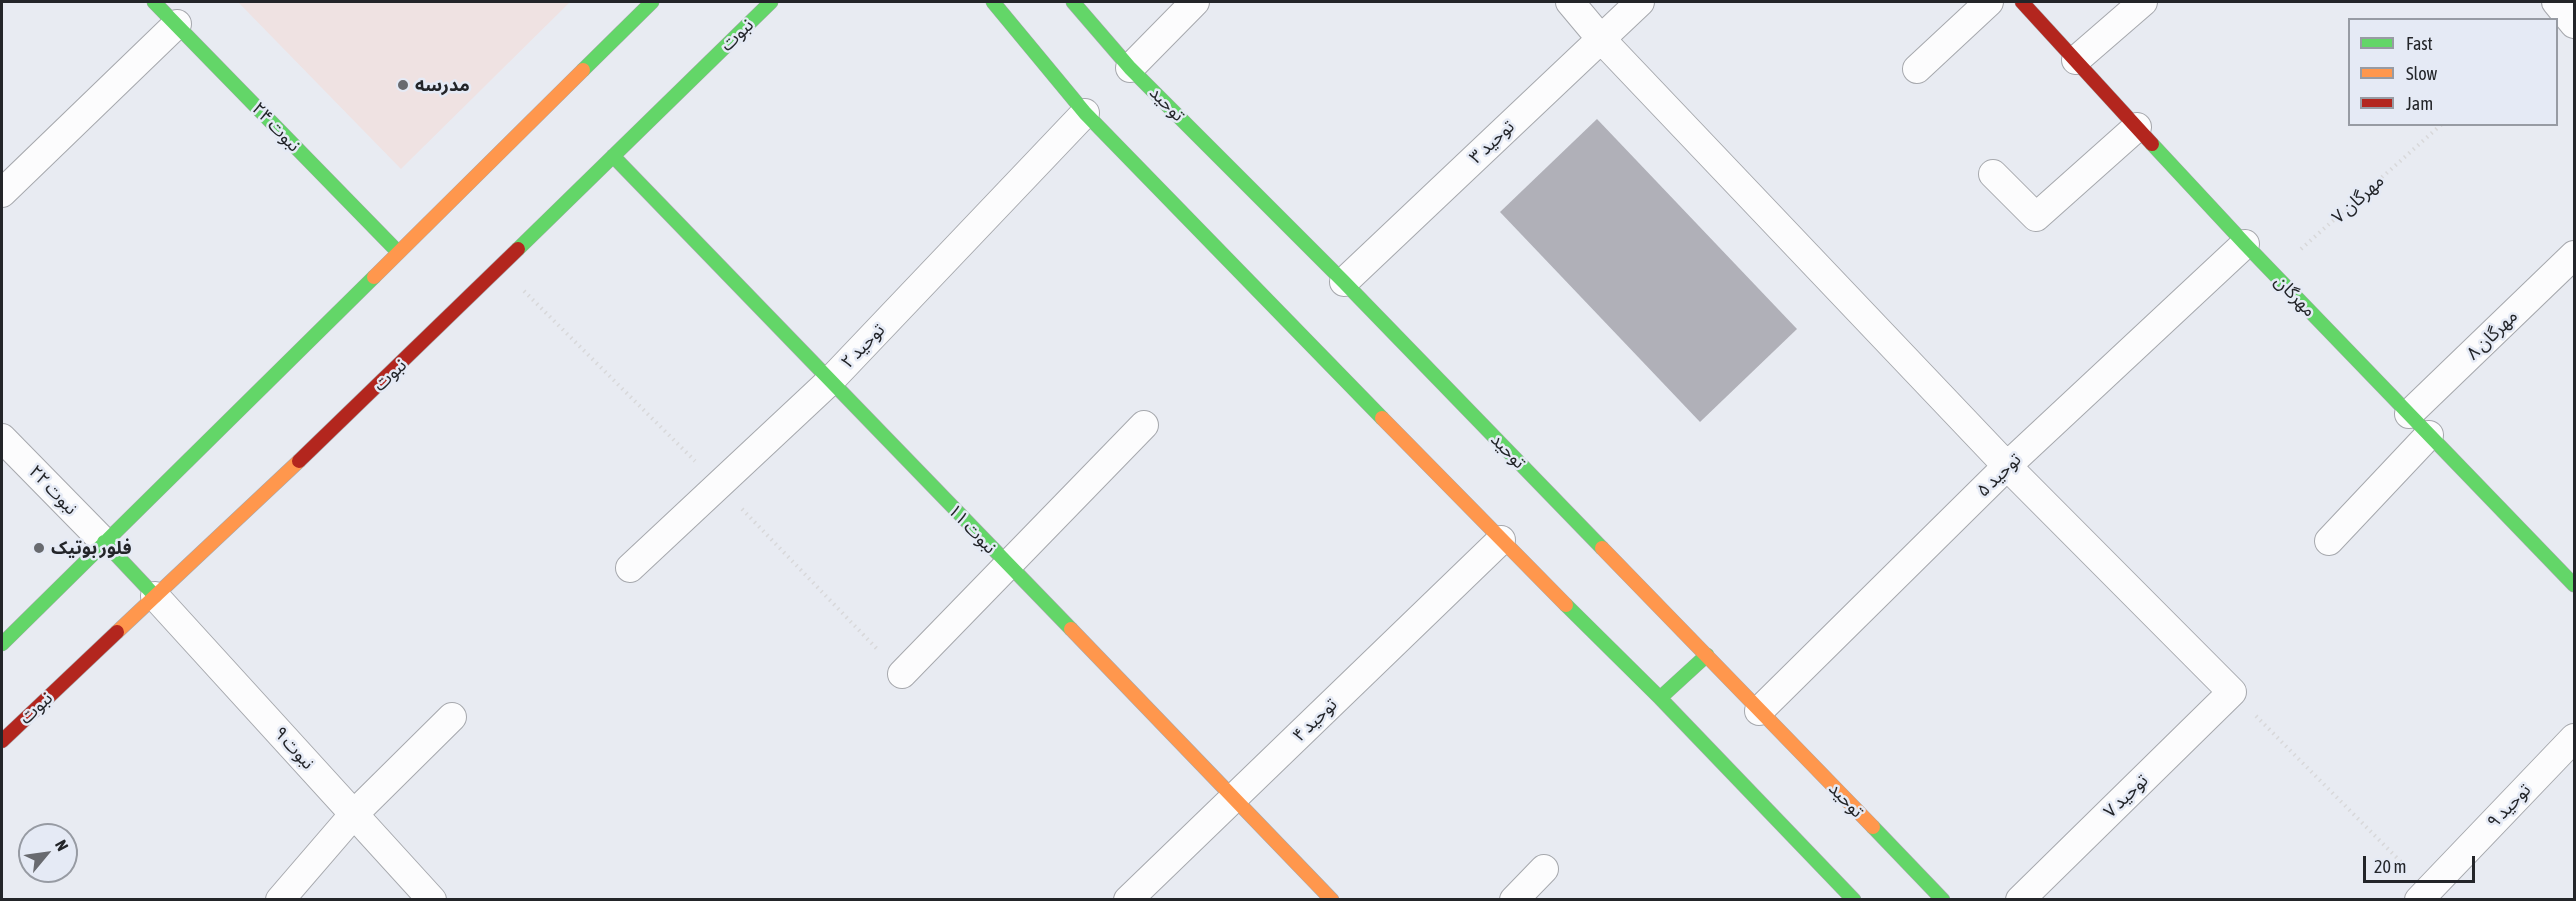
<!DOCTYPE html>
<meta charset="utf-8">
<style>
body{margin:0}
#map{position:relative;width:2576px;height:901px;overflow:hidden;background:#e8ebf2;font-family:"Asap Condensed",sans-serif}
canvas{display:block}
.frame{position:absolute;inset:0;border:3px solid #232529;pointer-events:none}
.legend{position:absolute;left:2348px;top:18px;width:210px;height:108px;box-sizing:border-box;background:#e5eaf5;border:2px solid #979ba3;margin:0;padding:8px 10px;list-style:none;font-size:18px;color:#232529}
.legend li{display:flex;align-items:center;gap:12px;height:30px}
.legend b{width:30px;border:2px solid #979ba3}
.north{position:absolute;left:18px;top:823px;width:60px;height:60px;box-sizing:border-box;background:#e5eaf5;border:2px solid #979ba3;border-radius:50%;rotate:61deg;font-size:16px;font-weight:700;line-height:24px;text-align:center;color:#232529}
.north::after{content:'';display:block;margin:auto;width:21px;height:27px;background:#686a6f;clip-path:polygon(50% 0,100% 100%,50% 72%,0 100%)}
.scale{position:absolute;left:2363px;top:856px;width:112px;height:27px;box-sizing:border-box;border:3px solid #232529;border-top:0;padding-left:8px;font-size:18px;line-height:21px;white-space:nowrap;color:#232529;-webkit-text-stroke:4px #e5eaf5;paint-order:stroke}
</style>
<div id="map">
<canvas width="2576" height="901"></canvas>
<div class="frame"></div>
<ul class="legend">
<li><b style="height:8px;background:#63d668"></b>Fast</li>
<li><b style="height:8px;background:#ff974d"></b>Slow</li>
<li><b style="height:8px;background:#b3261e"></b>Jam</li>
</ul>
<div class="north">N</div>
<div class="scale">20 m</div>
</div>
<script>
const g = document.querySelector('canvas').getContext('2d');
g.lineJoin = 'round';
function fillPath(path, color) {
  g.fillStyle = color;
  g.fill(path, 'evenodd');
}
function strokePath(path, color, width, dash) {
  g.strokeStyle = color;
  g.lineWidth = width;
  g.lineCap = dash ? 'butt' : 'round';
  g.setLineDash(dash || []);
  g.stroke(path);
}
function label(font, color, halo, rows, align = 'center') {
  g.font = font + ' "Asap Condensed","Noto Sans Arabic",sans-serif';
  g.lineWidth = 5;
  g.setLineDash([]);
  g.textBaseline = 'middle';
  g.strokeStyle = halo;
  g.fillStyle = color;
  for (const [text, x, y, turn = 0] of rows) {
    g.save();
    g.translate(x, y);
    g.rotate((+turn || 0) * Math.PI / 180);
    g.textAlign = isNaN(turn) ? turn : align;
    if (halo) g.strokeText(text, 0, 0);
    g.fillText(text, 0, 0);
    g.restore();
  }
}
const education = new Path2D(`
 M238,2H570L401,169Z`);
const building = new Path2D(`
 M1597,119L1797,329L1700,422L1500,212Z`);
const path = new Path2D(`
 M2301,249L2442,124
 M524,291L695,461
 M742,509L879,651
 M2256,716L2405,866`);
const street = new Path2D(`
 M1570,2L1601,39L2007,466L2232,692L2020,900
 M2556,2L2574,24
 M2076,60L2143,2
 M1130,68L1195,2
 M1917,69L1989,2
 M1993,174L2036,217L2137,127
 M2,193L177,24
 M1344,282L1640,2
 M2409,414L2574,255
 M2,438L104,542
 M2329,541L2429,435
 M630,568L830,381L1085,113
 M155,596L432,900
 M902,674L1144,425
 M1759,711L2007,466L2245,244
 M280,900L354,814L452,717
 M1128,900L1501,540
 M1514,900L1544,869
 M2419,900L2574,738`);
const fast = new Path2D(`
 M154,2L398,252
 M993,2L1085,113L1382,418
 M1073,2L1130,68L1344,282L1602,548
 M583,70L652,2
 M2152,144L2245,244L2574,585
 M613,156L1071,629
 M518,249L771,2
 M104,542L155,596
 M1566,605L1660,698L1854,900
 M2,644L374,277
 M1660,698L1707,655
 M1873,827L1943,900`);
const slow = new Path2D(`
 M374,277L583,70
 M1382,418L1566,605
 M1602,548L1873,827
 M1071,629L1332,900
 M117,632L299,461`);
const jam = new Path2D(`
 M2022,2L2152,144
 M299,461L518,249
 M2,741L117,632`);
const markers = [
 [403,85,6,"#686a6f"],
 [39,548,6,"#686a6f"]
];
const streetNames = [
 ["نبوت",737,35,-44],
 ["توحید",1167,104,45],
 ["نبوت ۲۴",276,127,46],
 ["توحید ۳",1492,142,-43],
 ["مهرگان ۷",2358,199,-42],
 ["مهرگان",2295,296,46],
 ["مهرگان ۸",2492,335,-44],
 ["توحید ۲",863,346,-46],
 ["نبوت",390,375,-43],
 ["توحید",1508,451,46],
 ["توحید ۵",1999,475,-44],
 ["نبوت ۲۲",53,490,46],
 ["نبوت ۱۱",972,529,46],
 ["نبوت",36,708,-43],
 ["توحید ۴",1315,720,-44],
 ["نبوت ۹",294,748,48],
 ["توحید ۷",2126,796,-44],
 ["توحید",1846,800,46],
 ["توحید ۹",2509,806,-46]
];
const poiNames = [
 ["مدرسه",415,85],
 ["فلور بوتیک",51,548]
];
fillPath(education, '#efe2e2');
fillPath(building, '#b0b0b8');
strokePath(street, '#a6a8ad', 30);
strokePath(fast, '#a6a8ad', 15);
strokePath(slow, '#a6a8ad', 15);
strokePath(jam, '#a6a8ad', 15);
strokePath(path, '#d8d8da', 4, [1.5, 4.5]);
strokePath(street, '#fcfcfd', 28);
strokePath(fast, '#63d668', 14);
strokePath(slow, '#ff974d', 14);
strokePath(jam, '#b3261e', 14);
for (const [x, y, r, color] of markers) {
  const dot = new Path2D();
  dot.arc(x, y, r, 0, 2 * Math.PI);
  g.fillStyle = color;
  g.fill(dot);
  strokePath(dot, '#e5eaf5', 2);
}
label('18px', '#232529', '#e5eaf5', streetNames);
label('bold 18px', '#232529', '#e5eaf5', poiNames, 'left');
</script>
